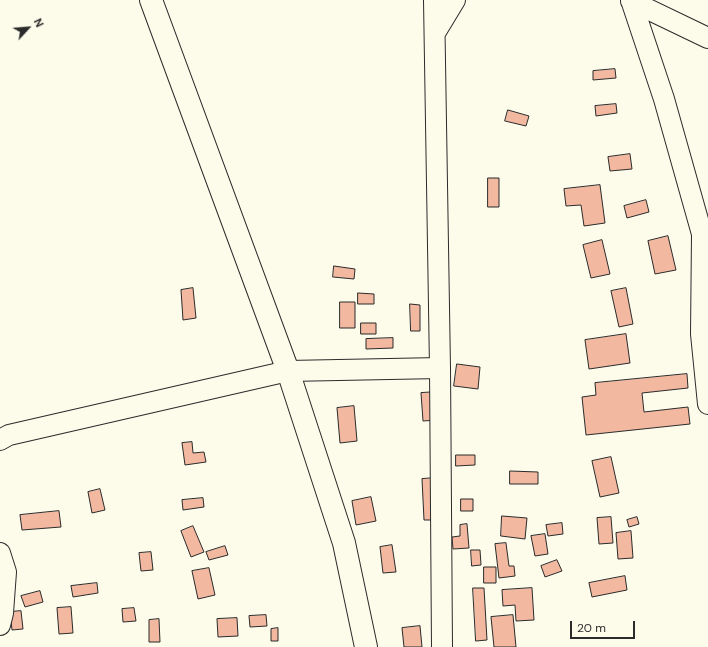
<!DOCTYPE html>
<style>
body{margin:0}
#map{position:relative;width:708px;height:647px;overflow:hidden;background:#fdfbea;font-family:"DM Sans",sans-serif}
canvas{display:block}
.north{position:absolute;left:8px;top:8px;width:40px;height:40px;-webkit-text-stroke:3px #fdfbea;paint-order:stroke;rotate:64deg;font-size:11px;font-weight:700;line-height:16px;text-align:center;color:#2b2b2b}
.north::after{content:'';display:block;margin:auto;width:14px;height:18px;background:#2b2b2b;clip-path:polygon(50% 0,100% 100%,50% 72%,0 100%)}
.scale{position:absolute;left:570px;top:621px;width:65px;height:18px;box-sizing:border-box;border:2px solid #2b2b2b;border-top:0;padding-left:5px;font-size:12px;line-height:14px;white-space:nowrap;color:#2b2b2b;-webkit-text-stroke:3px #fdfbea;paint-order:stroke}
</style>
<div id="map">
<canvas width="708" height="647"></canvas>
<div class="north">N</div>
<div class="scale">20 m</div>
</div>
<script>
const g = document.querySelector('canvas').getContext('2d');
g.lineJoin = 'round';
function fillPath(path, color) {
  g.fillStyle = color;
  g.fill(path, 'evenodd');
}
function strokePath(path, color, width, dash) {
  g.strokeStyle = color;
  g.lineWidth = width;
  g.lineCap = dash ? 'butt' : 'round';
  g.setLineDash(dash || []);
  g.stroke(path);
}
const building = new Path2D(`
 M615,69L616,78L593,80V71Z
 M616,104L617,113L596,116L595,106Z
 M508,110L529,116L526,126L505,121Z
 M630,154L632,169L610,171L608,157Z
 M488,178H499V207H488Z
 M600,185L605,223L584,226L581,205L566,206L564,189Z
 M646,200L649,212L627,218L624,206Z
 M668,236L676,270L655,274L648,241Z
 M602,240L610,274L591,278L583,245Z
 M334,266L355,269L354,279L333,277Z
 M193,288L196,318L183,320L181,290Z
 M626,288L633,324L619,327L611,291Z
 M358,293L374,294V304H358Z
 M340,302H355V328H340Z
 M410,304L420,305V331H411Z
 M361,323H376V334H361Z
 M626,334L630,363L589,369L585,340Z
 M393,338V348L366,349V339Z
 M457,364L480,367L478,389L454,386Z
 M687,374L688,388L642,393L644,412L688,407L690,424L586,435L582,397L596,395L595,383Z
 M437,392L438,420L423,421L421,393Z
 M354,406L357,441L340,443L337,408Z
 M192,442L193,453L204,452L206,462L185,465L182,443Z
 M456,455H475V465L456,466Z
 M611,457L619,493L600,497L592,461Z
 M510,471L538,472V484H510Z
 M435,478L437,520H424L422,479Z
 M100,489L105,510L92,513L88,492Z
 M371,497L376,521L356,525L352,501Z
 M203,498L204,507L183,510L182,500Z
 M461,499H473V511H461Z
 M59,511L61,527L22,530L20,515Z
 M502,516L527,518L525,539L501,536Z
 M611,517L613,543L599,544L597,518Z
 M637,517L639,524L629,527L627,520Z
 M562,523L563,534L548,536L546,525Z
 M467,524L469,548L453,549L452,537L460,536V525Z
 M193,526L204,552L191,557L181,531Z
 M631,531L633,558L618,559L616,533Z
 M545,534L548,554L535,556L531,536Z
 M506,543L509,566H514L515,576L499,578L495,544Z
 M392,545L396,572L383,573L380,547Z
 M225,546L228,555L209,560L206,552Z
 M471,550H480L481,565L472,566Z
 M151,552L153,570L141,571L139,553Z
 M557,560L562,571L545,577L541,566Z
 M484,567H496V583H484Z
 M209,568L215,595L198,599L192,571Z
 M625,576L627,590L592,597L589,583Z
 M97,583L98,593L73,597L71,586Z
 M473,588H484L487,640L476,641Z
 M532,588L534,620L516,621L515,605L503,606L502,590Z
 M40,591L43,602L25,607L21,596Z
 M71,607L73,633L59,634L57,608Z
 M134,608L136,621L123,622L122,609Z
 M21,611L23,629L12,630L10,612Z
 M266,615L267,626L250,627L249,616Z
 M513,615L516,647H494L491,617Z
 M237,618L238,636L218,637L217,619Z
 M159,619L160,642H149V620Z
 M420,626L422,647H404L402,628Z
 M278,628V641H271V629Z`);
const street = new Path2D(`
 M434,0L440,368L442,647
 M631,0L664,99L702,234L701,334L708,404
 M631,1L708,38
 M435,33L455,0
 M0,440L9,435L288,371L440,368
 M0,553L6,572L3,613L0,625`);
const secondary = new Path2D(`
 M151,0L288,371L344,543L366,647`);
fillPath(building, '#f2b8a0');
strokePath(building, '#2b2b2b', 1);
strokePath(street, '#2b2b2b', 22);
strokePath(secondary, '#2b2b2b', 24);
strokePath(street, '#fdfbea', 20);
strokePath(secondary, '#fdfbea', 22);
</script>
